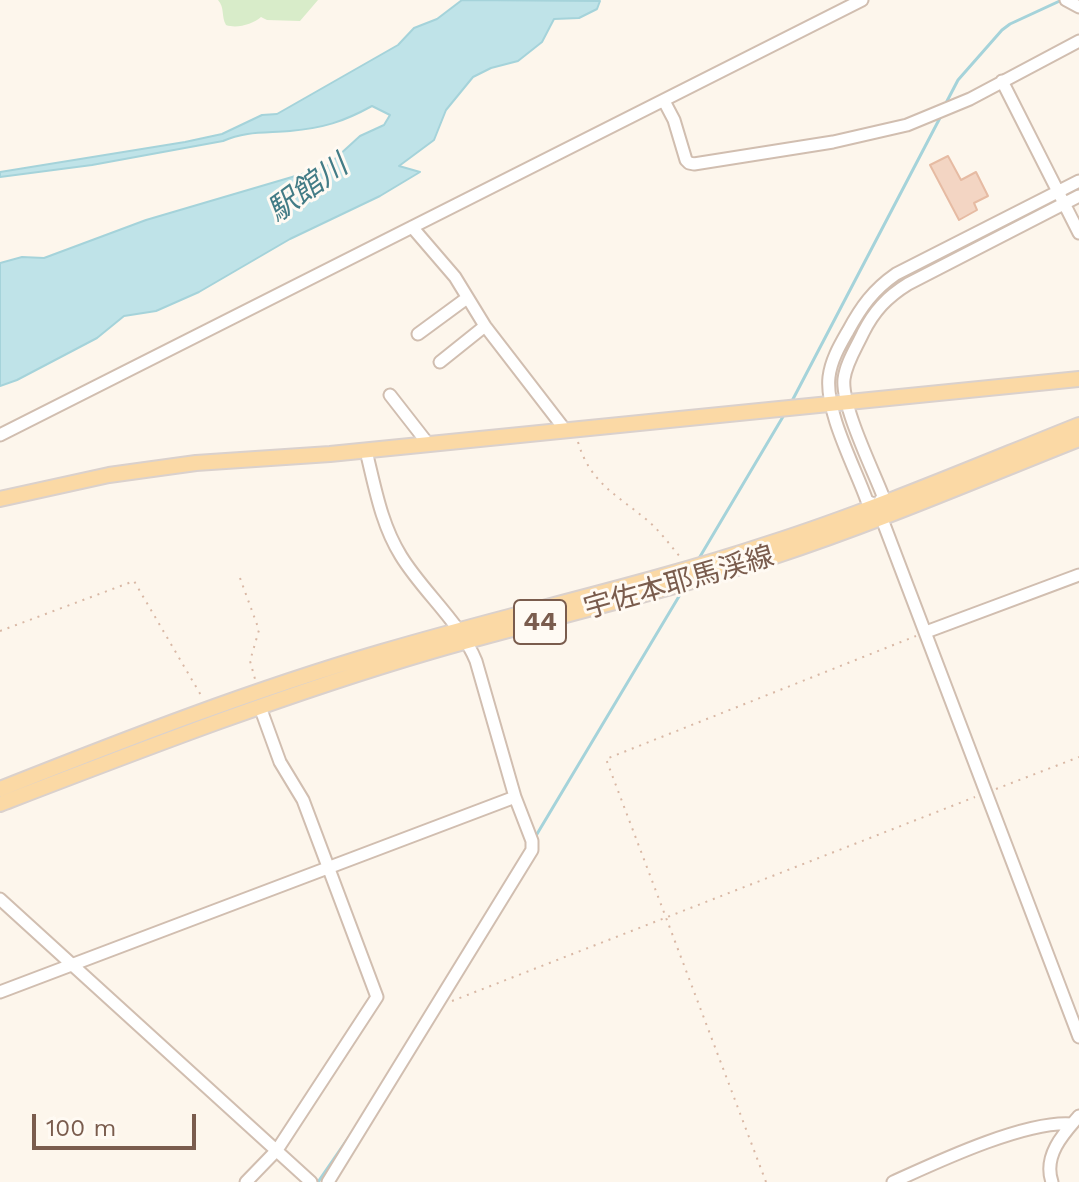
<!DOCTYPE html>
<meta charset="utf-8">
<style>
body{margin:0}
#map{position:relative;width:1079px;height:1182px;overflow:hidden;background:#fdf6ec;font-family:"Work Sans",sans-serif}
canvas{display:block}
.scale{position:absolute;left:32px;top:1114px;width:164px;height:36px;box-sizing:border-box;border:4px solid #7a5c4d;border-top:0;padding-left:10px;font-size:24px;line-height:28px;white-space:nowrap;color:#7a5c4d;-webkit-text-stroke:6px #fffaf3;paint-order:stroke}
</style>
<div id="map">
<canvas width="1079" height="1182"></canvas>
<div class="scale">100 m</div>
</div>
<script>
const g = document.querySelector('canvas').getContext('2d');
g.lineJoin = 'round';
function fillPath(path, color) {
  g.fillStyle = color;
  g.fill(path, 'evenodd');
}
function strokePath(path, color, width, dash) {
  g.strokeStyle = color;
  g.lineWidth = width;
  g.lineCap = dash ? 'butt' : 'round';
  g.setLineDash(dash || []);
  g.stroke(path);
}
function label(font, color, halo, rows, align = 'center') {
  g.font = font + ' "Work Sans","Noto Sans JP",sans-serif';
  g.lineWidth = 6;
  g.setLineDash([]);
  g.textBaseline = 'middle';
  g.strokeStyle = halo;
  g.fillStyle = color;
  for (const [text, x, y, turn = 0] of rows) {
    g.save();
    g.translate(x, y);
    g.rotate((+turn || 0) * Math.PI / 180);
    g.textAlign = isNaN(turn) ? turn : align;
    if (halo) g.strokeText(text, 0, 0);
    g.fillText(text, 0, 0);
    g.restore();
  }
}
const green = new Path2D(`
 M218,0H318L300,21L267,20L261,17C253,24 237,29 226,25C221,16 225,8 218,0Z`);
const water = new Path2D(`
 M462,0L600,1L597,9L579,18L554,19L542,42L518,61L491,68L473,77L446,110L434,140L399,166L420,172L380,196L290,239L199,292L156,311L124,316L97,338L17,380L0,386V263L22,257L44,258L146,220L326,167L360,136L384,125L390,115L372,106C343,122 323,128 290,131C265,133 245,131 223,141L92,165L0,177V172L185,142L222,134L262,115L277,114L398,45L414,28L437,19Z`);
const stream = new Path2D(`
 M946,103L958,80L1002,30L1010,24L1062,0
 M792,401L942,114
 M698,560L784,415
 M534,839L684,588
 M318,1182L353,1131`);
const building = new Path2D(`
 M948,156L961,180L976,172L988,196L974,203L977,210L959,220L930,165Z`);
const path = new Path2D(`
 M578,442C590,483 617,495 647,520C660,531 670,545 681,558
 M240,578L259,630L250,661L255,679
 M0,631L134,581L202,697
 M996,789L1079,757
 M452,1001L975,797
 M766,1182L606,759L916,636`);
const minor = new Path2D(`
 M1066,0L1079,7
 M1002,81L1079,233
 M664,101L674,120L686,160L689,163L694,164L833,142L907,125L970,99L1079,41
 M1079,181L896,274C873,290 861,307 848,331C840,345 831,360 829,377C825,412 855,467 867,501L877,506L1079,1037
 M412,227L455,277L485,326L566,431
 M418,334L467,298
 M440,362L485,326
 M390,395L429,445
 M0,435L862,0
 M877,506L883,496C873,470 841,405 844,379C846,363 856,348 863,333C874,311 887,297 908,284L1079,196
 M926,632L1079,575
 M0,899L311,1182
 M0,992L515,797
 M246,1182L277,1150L377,997L303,800L280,762L260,707
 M328,1182L532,850V841L515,797L476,661C460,622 423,592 401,556C381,524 375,487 366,451
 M893,1182C937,1162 1026,1120 1072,1124
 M1052,1182C1043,1156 1063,1134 1079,1116`);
const major = new Path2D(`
 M0,499L109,475L196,463L330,454L1079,379
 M0,789C126,739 252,690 382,652C510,614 641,586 768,544C874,510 976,466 1079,425
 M0,804C143,749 285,694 432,651C546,618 662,593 775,556C878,522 978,479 1079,439`);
const shields = [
 [540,622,52]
];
const shieldNames = [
 ["44",540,622]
];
const streetNames = [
 ["宇佐本耶馬渓線",679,583,-16]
];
const waterNames = [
 ["駅館川",308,189,-36]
];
fillPath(green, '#d8ecc9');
fillPath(water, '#bfe3e8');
strokePath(water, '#a5d3da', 2);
strokePath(stream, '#a5d3da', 3);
fillPath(building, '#f3d5c3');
strokePath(building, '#e6bba3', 2);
strokePath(minor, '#d1beb0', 15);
strokePath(major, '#dad1cd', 18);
strokePath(path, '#d9b8a5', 2, [2, 6]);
strokePath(minor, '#fff', 11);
strokePath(major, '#fbd9a5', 14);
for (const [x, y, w] of shields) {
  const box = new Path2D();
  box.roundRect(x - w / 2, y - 22, w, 44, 6);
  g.fillStyle = '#fffaf3';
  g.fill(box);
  strokePath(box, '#7a5c4d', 2);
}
label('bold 26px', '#7a5c4d', null, shieldNames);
label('28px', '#7a5c4d', '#fffaf3', streetNames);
label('italic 30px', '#437c86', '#fffaf3', waterNames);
</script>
